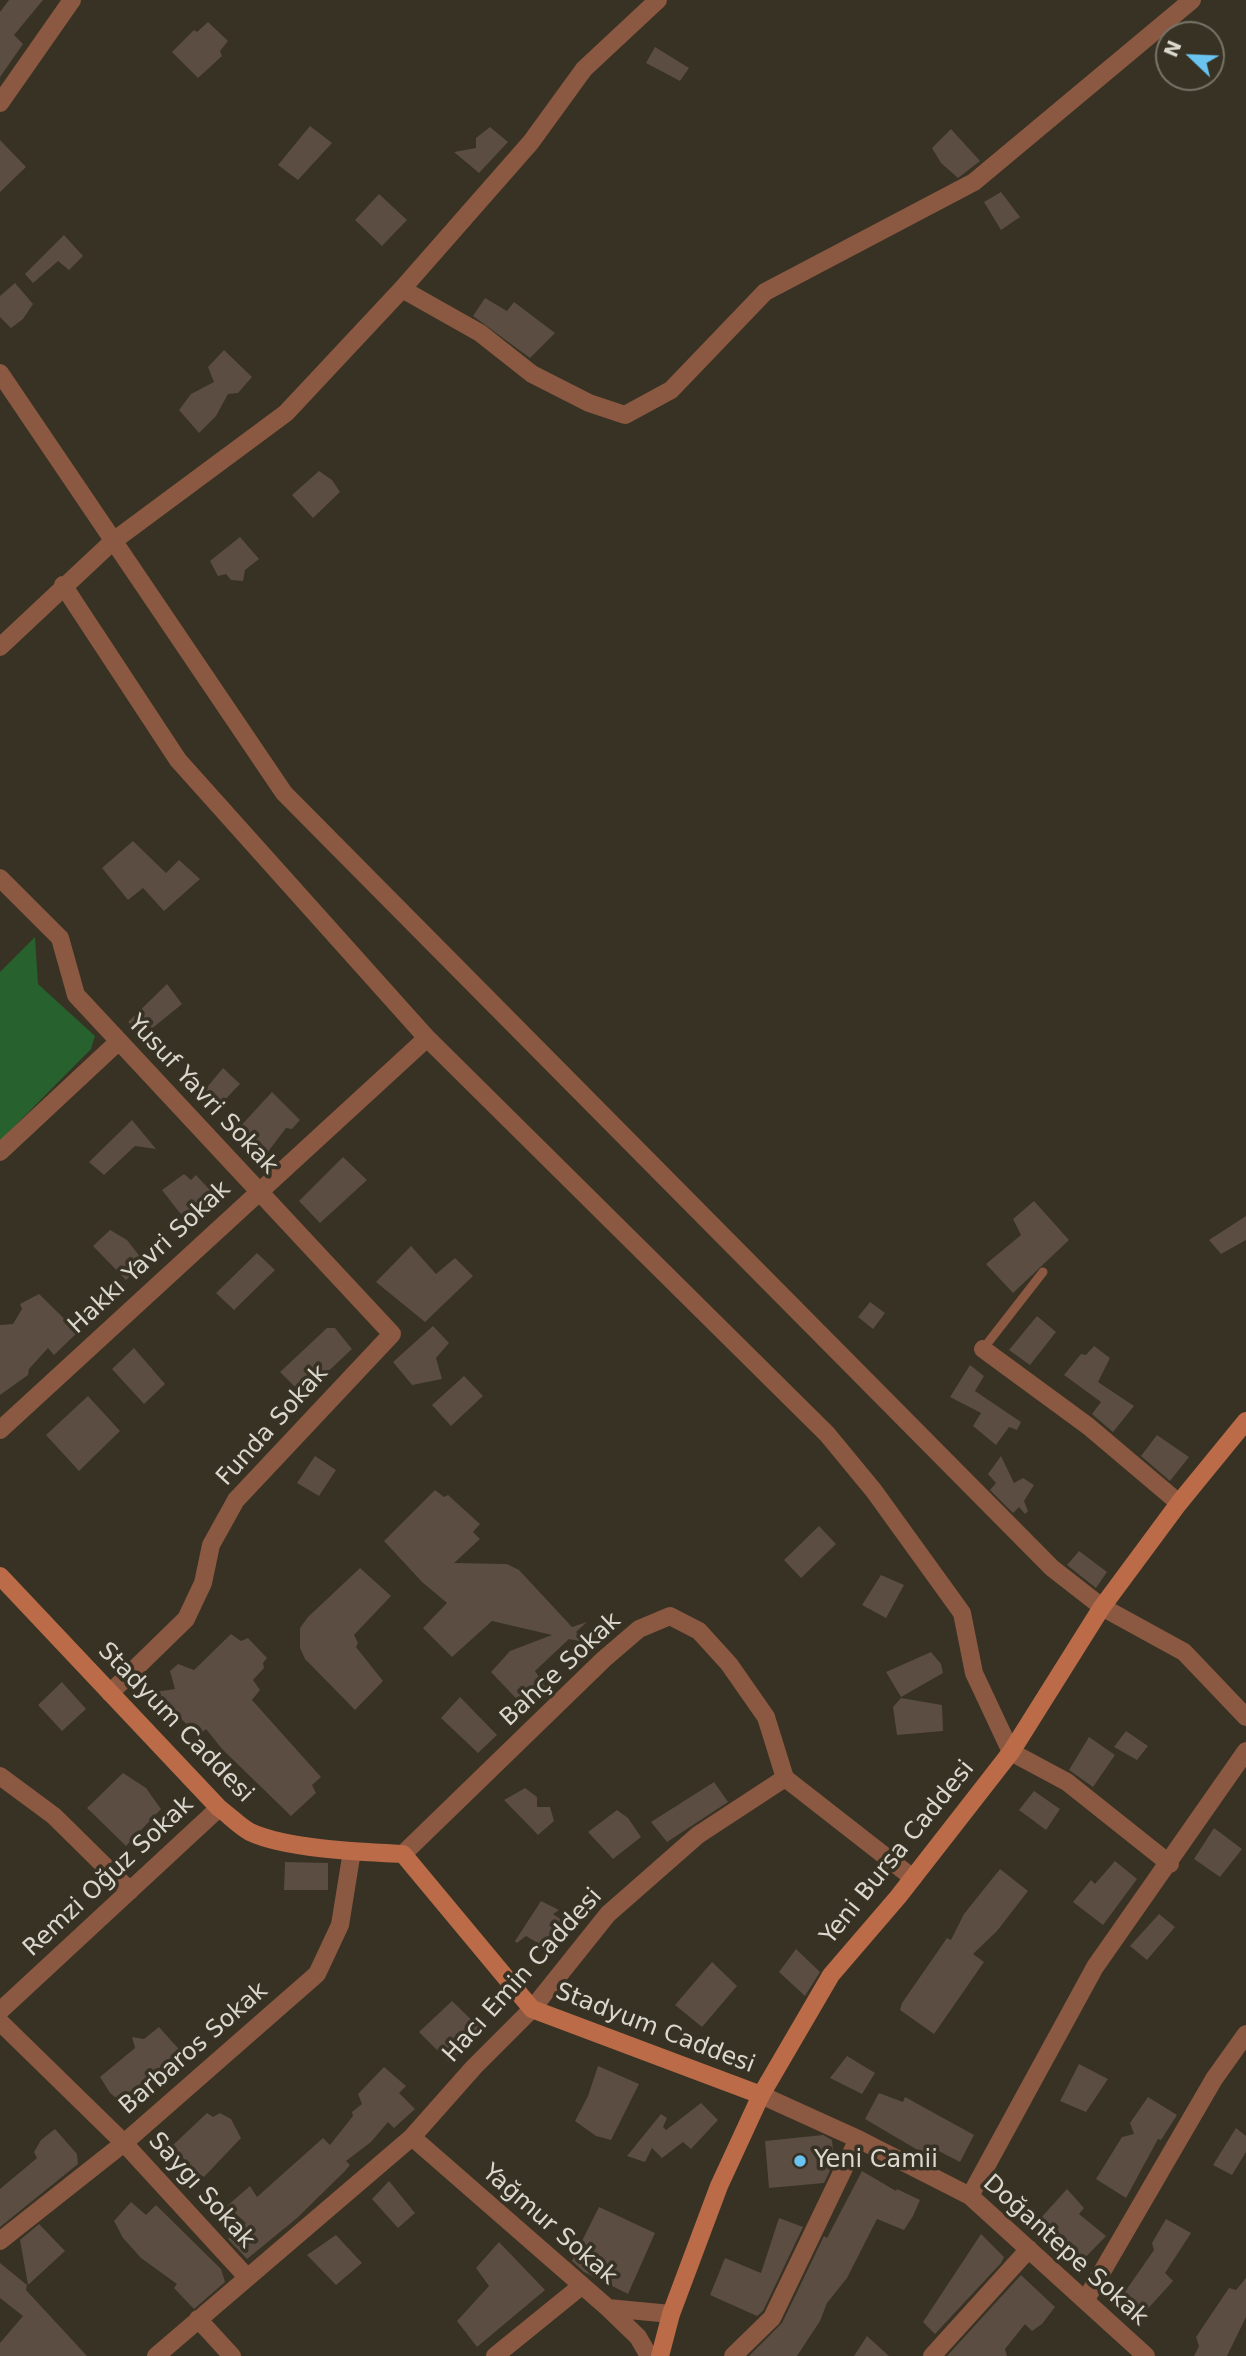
<!DOCTYPE html>
<meta charset="utf-8">
<style>
body{margin:0}
#map{position:relative;width:1246px;height:2356px;overflow:hidden;background:#373223;font-family:"DejaVu Sans",sans-serif}
canvas{display:block}
.north{position:absolute;left:1155px;top:21px;width:70px;height:70px;box-sizing:border-box;background:#373223;border:2px solid #787467;border-radius:50%;rotate:293deg;font-size:19px;font-weight:700;line-height:28px;text-align:center;color:#dad7ce}
.north::after{content:'';display:block;margin:auto;width:24px;height:32px;background:#6ac3f1;clip-path:polygon(50% 0,100% 100%,50% 72%,0 100%)}
</style>
<div id="map">
<canvas width="1246" height="2356"></canvas>
<div class="north">N</div>
</div>
<script>
const g = document.querySelector('canvas').getContext('2d');
g.lineJoin = 'round';
function fillPath(path, color) {
  g.fillStyle = color;
  g.fill(path, 'evenodd');
}
function strokePath(path, color, width, dash) {
  g.strokeStyle = color;
  g.lineWidth = width;
  g.lineCap = dash ? 'butt' : 'round';
  g.setLineDash(dash || []);
  g.stroke(path);
}
function label(font, color, halo, rows, align = 'center') {
  g.font = font + ' "DejaVu Sans",sans-serif';
  g.lineWidth = 7;
  g.setLineDash([]);
  g.textBaseline = 'middle';
  g.strokeStyle = halo;
  g.fillStyle = color;
  for (const [text, x, y, turn = 0] of rows) {
    g.save();
    g.translate(x, y);
    g.rotate((+turn || 0) * Math.PI / 180);
    g.textAlign = isNaN(turn) ? turn : align;
    if (halo) g.strokeText(text, 0, 0);
    g.fillText(text, 0, 0);
    g.restore();
  }
}
const green = new Path2D(`
 M35,937L38,984L95,1036L91,1049L0,1141V972Z`);
const building = new Path2D(`
 M9,0H43L14,35L23,44L0,77V12Z
 M208,22L228,41L220,51L222,56L198,78L172,52L194,30L197,32Z
 M655,47L689,68L680,81L646,63Z
 M310,126L332,143L298,180L278,165Z
 M490,127L508,142L479,173L454,152L476,148V138Z
 M951,129L980,161L958,178L941,163L932,148Z
 M0,140L26,167L0,192Z
 M1001,192L1020,217L1001,230L984,202Z
 M379,194L407,220L382,246L355,220Z
 M64,235L83,256L69,270L58,261L33,283L25,274Z
 M15,283L33,304L23,319L11,328L0,317V296Z
 M485,298L507,311L514,302L555,333L530,358L473,316Z
 M224,350L252,377L238,393L228,394L216,416L199,433L179,410L191,394L214,382L208,367Z
 M319,471L332,480L340,492L313,518L292,495Z
 M240,537L259,559L245,570L243,581L231,580L226,574L218,576L210,561Z
 M133,841L166,873L179,860L200,879L164,911L143,888L128,900L102,868Z
 M167,984L182,1004L144,1035L128,1022Z
 M223,1068L240,1084L217,1108L204,1091Z
 M272,1092L300,1120L292,1129L286,1128L264,1157L236,1131Z
 M132,1120L156,1149L135,1146L104,1175L89,1162Z
 M343,1157L367,1180L320,1223L299,1201Z
 M184,1174L191,1180L196,1175L220,1201L193,1223L179,1212L162,1190Z
 M1034,1201L1069,1240L1013,1293L986,1264L1021,1235L1013,1219Z
 M1246,1216V1240L1221,1254L1209,1240Z
 M110,1230L127,1240L145,1263L126,1280L93,1246Z
 M411,1246L436,1274L455,1258L473,1276L425,1322L376,1282Z
 M257,1253L275,1270L234,1310L216,1293Z
 M39,1294L78,1332L54,1355L48,1348L29,1369L28,1375L0,1395V1325L13,1324L22,1309L20,1304Z
 M870,1302L885,1313L873,1329L858,1317Z
 M1037,1316L1056,1332L1030,1365L1009,1350Z
 M433,1326L449,1343L436,1358L442,1379L412,1385L393,1362Z
 M327,1328H335L352,1349L303,1395L280,1372Z
 M1094,1346L1110,1358L1098,1382L1134,1406L1113,1432L1092,1414L1101,1402L1064,1375L1081,1354L1086,1355Z
 M134,1348L165,1384L144,1404L112,1369Z
 M970,1365L984,1376L975,1391L1021,1422L1017,1430L1009,1427L996,1445L973,1426L981,1413L950,1397Z
 M464,1376L483,1396L451,1426L432,1405Z
 M88,1396L120,1431L79,1471L46,1435Z
 M1157,1435L1189,1457L1170,1481L1141,1456Z
 M315,1456L336,1470L319,1496L297,1483Z
 M1001,1456L1014,1483L1023,1478L1034,1485L1024,1501L1028,1511L1025,1514L1019,1507L1013,1513L990,1490L996,1483L988,1474Z
 M435,1490L444,1497L448,1495L480,1524L473,1532L480,1539L454,1563L507,1564L519,1570L572,1627L587,1622L576,1632L585,1642L569,1639L535,1671L548,1691L528,1711L491,1672L510,1651L552,1635L492,1621L452,1657L423,1628L447,1603L422,1582L384,1541Z
 M819,1526L836,1544L801,1578L784,1560Z
 M1079,1551L1107,1572L1096,1588L1067,1565Z
 M360,1568L391,1596L354,1635L358,1643L356,1647L383,1681L355,1710L305,1659L300,1648V1628L308,1617Z
 M881,1575L904,1585L886,1618L862,1605Z
 M231,1634L241,1641L248,1638L267,1658L263,1663L264,1668L253,1680L260,1690L252,1700L321,1777L312,1785L316,1793L291,1816L222,1749L206,1729L198,1736L155,1692L175,1689L170,1671L178,1664L194,1670Z
 M931,1652L941,1664L943,1673L901,1697L886,1672Z
 M62,1682L86,1709L62,1731L38,1705Z
 M460,1697L497,1735L478,1753L441,1718Z
 M901,1698L942,1705L943,1731L897,1735L893,1707Z
 M1126,1731L1148,1746L1137,1760L1114,1747Z
 M1089,1737L1115,1755L1093,1787L1069,1770Z
 M123,1773L146,1788L161,1809L126,1846L87,1808Z
 M714,1782L728,1802L667,1842L651,1822Z
 M525,1788L537,1797V1807H550L554,1821L538,1835L504,1800Z
 M1034,1791L1060,1809L1046,1830L1019,1810Z
 M617,1810L628,1818L641,1837L613,1859L588,1832Z
 M1214,1828L1242,1849L1220,1877L1194,1859Z
 M1115,1861L1137,1879L1103,1925L1073,1902L1091,1880L1095,1884Z
 M285,1862L328,1863V1890H284Z
 M1000,1869L1028,1891L997,1931L973,1954L984,1962L934,2034L900,2010L902,2003L947,1938L951,1940L964,1914Z
 M541,1901L559,1910L553,1914L563,1921L560,1928L546,1948L526,1936L517,1943L515,1941Z
 M1159,1914L1175,1927L1147,1960L1130,1946Z
 M796,1949L820,1972L805,1996L779,1972Z
 M712,1962L737,1986L702,2027L675,2005Z
 M452,2001L482,2030L449,2062L419,2032Z
 M159,2027L185,2056L144,2086L149,2094L145,2101L131,2110L110,2093L100,2077L135,2048L132,2037L144,2039Z
 M847,2056L875,2073L862,2094L830,2078Z
 M1079,2064L1108,2079L1086,2112L1060,2101Z
 M598,2066L639,2084L611,2140L596,2136L575,2121L588,2096Z
 M384,2067L406,2086L399,2093L415,2109L394,2128L388,2122L371,2142L346,2161L350,2165L345,2171L297,2218L247,2259L228,2239L246,2223L227,2206L250,2186L257,2197L323,2138L330,2145L353,2116L352,2112L362,2104L358,2094Z
 M879,2093L903,2102L905,2097L974,2135L960,2162L933,2148L921,2152L865,2119Z
 M1148,2097L1177,2115L1161,2140L1158,2139L1126,2198L1096,2179L1122,2137L1134,2134L1130,2123Z
 M701,2103L718,2120L691,2149L683,2142L662,2158L652,2148L645,2162L627,2156L661,2114L667,2118L663,2127L666,2130Z
 M207,2113L213,2117L220,2113L231,2119L241,2138L204,2177L191,2168L173,2145Z
 M1236,2128L1246,2136V2152L1232,2175L1213,2165Z
 M55,2129L77,2154L78,2164L0,2227V2189L37,2158L34,2152L41,2140Z
 M823,2135L832,2140L834,2162L824,2183L769,2188L765,2141Z
 M862,2171L896,2191L897,2189L920,2200L913,2216L904,2230L877,2219L847,2278L827,2303L820,2321L797,2356H749L782,2323L824,2236L827,2238Z
 M389,2181L415,2213L398,2228L372,2199Z
 M1067,2189L1084,2208L1079,2214L1106,2236L1083,2260L1039,2220Z
 M131,2202L146,2215L156,2205L221,2269L225,2282L194,2309L174,2288L177,2284L141,2258L123,2238L114,2221Z
 M599,2207L655,2233L628,2294L584,2272L572,2261Z
 M779,2218L803,2227L763,2311L757,2316L710,2295L725,2258L761,2273Z
 M1166,2219L1191,2233L1165,2273L1173,2281L1143,2314L1122,2296L1154,2250L1152,2243Z
 M39,2224L65,2251L28,2285L20,2240Z
 M981,2234L1004,2257L1001,2263L935,2334L923,2322Z
 M336,2235L362,2263L336,2285L307,2255Z
 M499,2242L545,2290L477,2347L457,2321L489,2286L476,2268Z
 M0,2263L27,2285L26,2290L87,2356H0V2343L23,2316L0,2298Z
 M1021,2275L1055,2307L1042,2324L1032,2331L1025,2324L1005,2349L1007,2356H947Z
 M1246,2278V2317L1227,2356H1194L1199,2346L1196,2337L1229,2288L1236,2290Z
 M867,2336L889,2356H854Z`);
const lane = new Path2D(`
 M983,1349L1043,1272`);
const street = new Path2D(`
 M0,103L72,0
 M402,289L480,333L532,374L589,403L625,415L671,390L765,292L974,182L1192,0
 M0,373L284,793L1052,1568L1102,1607L1184,1652L1246,1717
 M63,585L178,760L427,1038L827,1434L874,1491L962,1613L974,1673L1011,1752L1067,1782L1170,1864
 M0,647L112,542L286,413L402,289L531,142L584,69L658,0
 M0,878L60,938L76,995L392,1334L236,1500L211,1545L203,1583L186,1619L110,1693
 M0,1152L119,1041
 M983,1349L1088,1426L1179,1503
 M0,1430L427,1038
 M0,1776L54,1816L130,1891
 M403,1854L604,1659L639,1629L670,1616L699,1631L729,1664L766,1717L785,1778
 M0,2011L219,1808
 M0,2022L124,2143L246,2276
 M761,2095L858,2139L970,2196L1146,2356
 M412,2137L608,2308L638,2337L649,2356
 M970,2196L1095,1967L1246,1751
 M0,2241L124,2143L317,1974L340,1925L352,1851
 M1085,2301L1214,2079L1246,2034
 M608,2308L671,2314
 M198,2319L232,2356
 M156,2356L412,2137L474,2067L532,2009L608,1914L698,1835L785,1778L913,1878
 M495,2356L580,2287
 M733,2356L772,2318L858,2139
 M932,2356L1029,2249`);
const secondary = new Path2D(`
 M0,1576L219,1808C229,1815 239,1826 250,1832C286,1849 362,1852 403,1854L532,2009L761,2095
 M660,2356L671,2314L719,2186L761,2095L831,1975L898,1897L1011,1752L1102,1607L1179,1503L1246,1421`);
const markers = [
 [800,2161,7,"#6ac3f1"]
];
const streetNames = [
 ["Yusuf Yavri Sokak",202,1095,47],
 ["Hakkı Yavri Sokak",150,1258,-43],
 ["Funda Sokak",273,1426,-48],
 ["Bahçe Sokak",561,1670,-43],
 ["Stadyum Caddesi",175,1723,46],
 ["Yeni Bursa Caddesi",898,1853,-51],
 ["Remzi Oğuz Sokak",109,1877,-43],
 ["Hacı Emin Caddesi",523,1976,-48],
 ["Stadyum Caddesi",655,2029,21],
 ["Barbaros Sokak",194,2049,-41],
 ["Saygı Sokak",201,2191,48],
 ["Yağmur Sokak",549,2225,41],
 ["Doğantepe Sokak",1065,2251,42]
];
const poiNames = [
 ["Yeni Camii",814,2161]
];
fillPath(green, '#27612e');
fillPath(building, '#5b4d42');
strokePath(lane, '#8b5842', 9);
strokePath(street, '#8b5842', 18);
strokePath(secondary, '#bb6b48', 18);
for (const [x, y, r, color] of markers) {
  const dot = new Path2D();
  dot.arc(x, y, r, 0, 2 * Math.PI);
  g.fillStyle = color;
  g.fill(dot);
  strokePath(dot, '#373223', 2.5);
}
label('24px', '#dad7ce', '#373223', streetNames);
label('24px', '#dad7ce', '#373223', poiNames, 'left');
</script>
